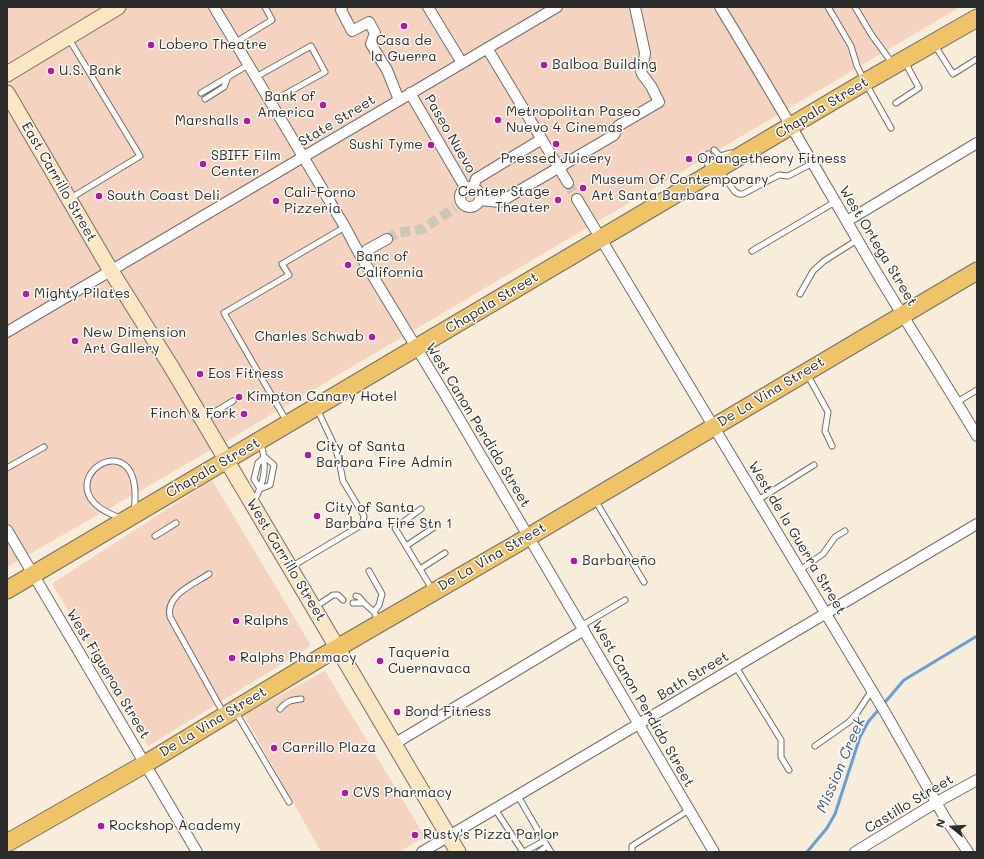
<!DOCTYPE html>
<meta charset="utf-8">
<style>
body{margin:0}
#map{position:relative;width:984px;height:859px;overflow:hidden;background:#f7edda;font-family:Mali,sans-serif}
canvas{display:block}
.frame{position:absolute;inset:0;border:8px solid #2b2b2b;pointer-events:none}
.north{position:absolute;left:932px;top:807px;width:40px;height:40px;-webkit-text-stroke:3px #fdfcf7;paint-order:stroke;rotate:288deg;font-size:11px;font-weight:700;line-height:16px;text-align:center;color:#2b2b2b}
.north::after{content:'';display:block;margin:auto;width:14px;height:18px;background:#2b2b2b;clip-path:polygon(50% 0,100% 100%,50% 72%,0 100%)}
</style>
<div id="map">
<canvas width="984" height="859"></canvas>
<div class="frame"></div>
<div class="north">N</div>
</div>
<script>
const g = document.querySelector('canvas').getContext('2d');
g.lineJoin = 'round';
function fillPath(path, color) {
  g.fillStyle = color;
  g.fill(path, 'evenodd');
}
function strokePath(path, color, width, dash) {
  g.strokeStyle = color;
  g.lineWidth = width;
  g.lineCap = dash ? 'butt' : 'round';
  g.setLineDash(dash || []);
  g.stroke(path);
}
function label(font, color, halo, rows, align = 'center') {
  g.font = font + ' Mali,sans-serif';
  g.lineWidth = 3;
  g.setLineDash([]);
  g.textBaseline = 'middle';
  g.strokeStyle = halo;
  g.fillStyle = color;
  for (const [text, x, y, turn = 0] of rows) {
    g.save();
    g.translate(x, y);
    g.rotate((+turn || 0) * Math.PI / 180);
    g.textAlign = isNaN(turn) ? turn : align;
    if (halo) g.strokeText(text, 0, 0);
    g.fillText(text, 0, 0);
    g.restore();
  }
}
const built = new Path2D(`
 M7,7H960L230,439L7,567Z
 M212,480L310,644L308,648L148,746L53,585V583Z
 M325,671L425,837L399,852H321L244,715Z`);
const stream = new Path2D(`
 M807,852L827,828L835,814L860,737L868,722L904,680L977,636`);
const streetTunnel = new Path2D(`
 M568,183L577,199
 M387,239L397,233L422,229L455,208`);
const lane = new Path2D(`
 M828,7L851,46L857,66L865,82L891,128
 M855,7L871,34L892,63
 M69,39L140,156L71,198
 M236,42L272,20L265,7
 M934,44L953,74L977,59
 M256,77L311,46L325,72L271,102
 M201,93L248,65
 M205,99L224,87L228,77
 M896,103L919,88L905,62
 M714,150L720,156L731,153
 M708,154L735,192L739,194H743L779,175L788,176L813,163
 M704,157L711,170
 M752,251L835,202
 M800,294L813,271L824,261L857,240
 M807,374L828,412L825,431L832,446
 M957,402L977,390
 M203,419L233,401
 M287,422L224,313L289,275L282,264L345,227
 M265,457L274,465L270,485L260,489L254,479L258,463Z
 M7,468L44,447
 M595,500L644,582
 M758,500L814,465
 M254,501C265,481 267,465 261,444
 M421,509L395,528L432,589
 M121,518C32,488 147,410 134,511
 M155,536L176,523
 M406,546L433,528
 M291,567L363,524L364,516L343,481L339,460L335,447L317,409
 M420,569L445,553
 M800,570L823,554L835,537L845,531
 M369,571L382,594L379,605L374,612
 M209,574C194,584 165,595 170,617L224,714
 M356,596L359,597L364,603
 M353,603H364L374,612L379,622
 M315,607L333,595H338L343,600
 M581,626L625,600
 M736,667L781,740V757L789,770
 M280,709C287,701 291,700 301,699
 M235,711L289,802
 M815,746L849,722L857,713L872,690
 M518,796L544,841L524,852
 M495,809L523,852
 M544,841L551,852
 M539,852L547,846
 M632,852V846L689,810`);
const street = new Path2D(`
 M214,7L345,227L360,255L444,393L714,852
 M342,7L341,10L352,31L369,22L375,33L371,44L387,70L399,100
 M428,7L462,63
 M635,7L645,53C645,60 641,65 641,71
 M720,7C767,84 812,162 857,239C895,306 938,370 977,436
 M487,48L568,183
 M410,93L466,189
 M460 197a10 10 0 1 1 20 0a10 10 0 1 1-20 0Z
 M473,188L476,179L542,139
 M577,199L886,714L945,818L968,852
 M480,200L500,202L614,135L618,126L659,102L651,86L642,74
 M847,221L977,143
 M367,250L387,239
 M7,332L557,7
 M7,530L197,852
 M394,744L584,630
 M422,852L977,524
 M855,852L937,802L977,780`);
const secondary = new Path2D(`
 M7,74L118,7
 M7,93L111,271L172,368L458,852`);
const primary = new Path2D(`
 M7,590L865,82L977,18
 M7,843L145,764L320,658L518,543L977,271`);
const markers = [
 [404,26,4,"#b5179e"],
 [151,45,4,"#b5179e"],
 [544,65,4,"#b5179e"],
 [51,71,4,"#b5179e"],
 [323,105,4,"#b5179e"],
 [498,120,4,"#b5179e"],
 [247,121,4,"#b5179e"],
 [556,144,4,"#b5179e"],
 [431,145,4,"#b5179e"],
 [689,159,4,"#b5179e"],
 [203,164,4,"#b5179e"],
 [583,188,4,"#b5179e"],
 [99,196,4,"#b5179e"],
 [558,200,4,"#b5179e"],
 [276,201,4,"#b5179e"],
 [348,265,4,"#b5179e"],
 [26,294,4,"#b5179e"],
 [372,337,4,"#b5179e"],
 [75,341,4,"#b5179e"],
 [200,374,4,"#b5179e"],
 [239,397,4,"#b5179e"],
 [244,414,4,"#b5179e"],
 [308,455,4,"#b5179e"],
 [317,516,4,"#b5179e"],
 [574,561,4,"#b5179e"],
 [236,621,4,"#b5179e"],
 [232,658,4,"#b5179e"],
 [380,661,4,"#b5179e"],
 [397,712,4,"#b5179e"],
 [274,748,4,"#b5179e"],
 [345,793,4,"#b5179e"],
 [101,826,4,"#b5179e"],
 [415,835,4,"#b5179e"]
];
const poiNames = [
 ["Casa de",404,41,"center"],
 ["la Guerra",404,57,"center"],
 ["Lobero Theatre",159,45],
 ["Balboa Building",552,65],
 ["U.S. Bank",59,71],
 ["Bank of",315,97,"right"],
 ["America",315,113,"right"],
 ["Metropolitan Paseo",506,112],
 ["Nuevo 4 Cinemas",506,128],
 ["Marshalls",239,121,"right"],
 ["Sushi Tyme",423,145,"right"],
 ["SBIFF Film",211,156],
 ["Center",211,172],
 ["Pressed Juicery",556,159,"center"],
 ["Orangetheory Fitness",697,159],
 ["Museum Of Contemporary",591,180],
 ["Art Santa Barbara",591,196],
 ["Center Stage",550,192,"right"],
 ["Theater",550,208,"right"],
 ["Cali-Forno",284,193],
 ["Pizzeria",284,209],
 ["South Coast Deli",107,196],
 ["Banc of",356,257],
 ["California",356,273],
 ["Mighty Pilates",34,294],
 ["New Dimension",83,333],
 ["Art Gallery",83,349],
 ["Charles Schwab",364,337,"right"],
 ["Eos Fitness",208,374],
 ["Kimpton Canary Hotel",247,397],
 ["Finch & Fork",236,414,"right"],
 ["City of Santa",316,447],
 ["Barbara Fire Admin",316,463],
 ["City of Santa",325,508],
 ["Barbara Fire Stn 1",325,524],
 ["Barbareño",582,561],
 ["Ralphs",244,621],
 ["Taqueria",388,653],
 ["Cuernavaca",388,669],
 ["Ralphs Pharmacy",240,658],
 ["Bond Fitness",405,712],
 ["Carrillo Plaza",282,748],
 ["CVS Pharmacy",353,793],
 ["Rockshop Academy",109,826],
 ["Rusty's Pizza Parlor",423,835]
];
const streetNames = [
 ["Chapala Street",822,108,-31],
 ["State Street",337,121,-31],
 ["Paseo Nuevo",450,134,60],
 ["East Carrillo Street",59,182,60],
 ["West Ortega Street",878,246,59],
 ["Chapala Street",492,303,-31],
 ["De La Vina Street",771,392,-31],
 ["West Canon Perdido Street",478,425,59],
 ["Chapala Street",213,468,-30],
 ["West de la Guerra Street",797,538,59],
 ["De La Vina Street",492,557,-30],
 ["West Carrillo Street",286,560,59],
 ["West Figueroa Street",108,674,59],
 ["Bath Street",693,676,-31],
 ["West Canon Perdido Street",643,704,60],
 ["De La Vina Street",213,722,-31],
 ["Castillo Street",909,804,-31]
];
const waterNames = [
 ["Mission Creek",841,765,-67]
];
fillPath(built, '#f4d3c0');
strokePath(stream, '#679ed5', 3);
strokePath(streetTunnel, '#cec6b7', 10, [10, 5]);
strokePath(lane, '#726f68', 7);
strokePath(street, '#726f68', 12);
strokePath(secondary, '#726f68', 17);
strokePath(primary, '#726f68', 19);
strokePath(lane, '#fff', 5);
strokePath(street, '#fff', 10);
strokePath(secondary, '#f9e7c3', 15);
strokePath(primary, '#efc469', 17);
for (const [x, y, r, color] of markers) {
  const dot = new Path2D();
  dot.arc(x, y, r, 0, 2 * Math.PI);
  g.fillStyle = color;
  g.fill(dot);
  strokePath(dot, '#fdfcf7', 1.5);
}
label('14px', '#2b2b2b', '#fdfcf7', poiNames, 'left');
label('14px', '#2b2b2b', '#fdfcf7', streetNames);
label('italic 15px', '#43596f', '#fdfcf7', waterNames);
</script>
